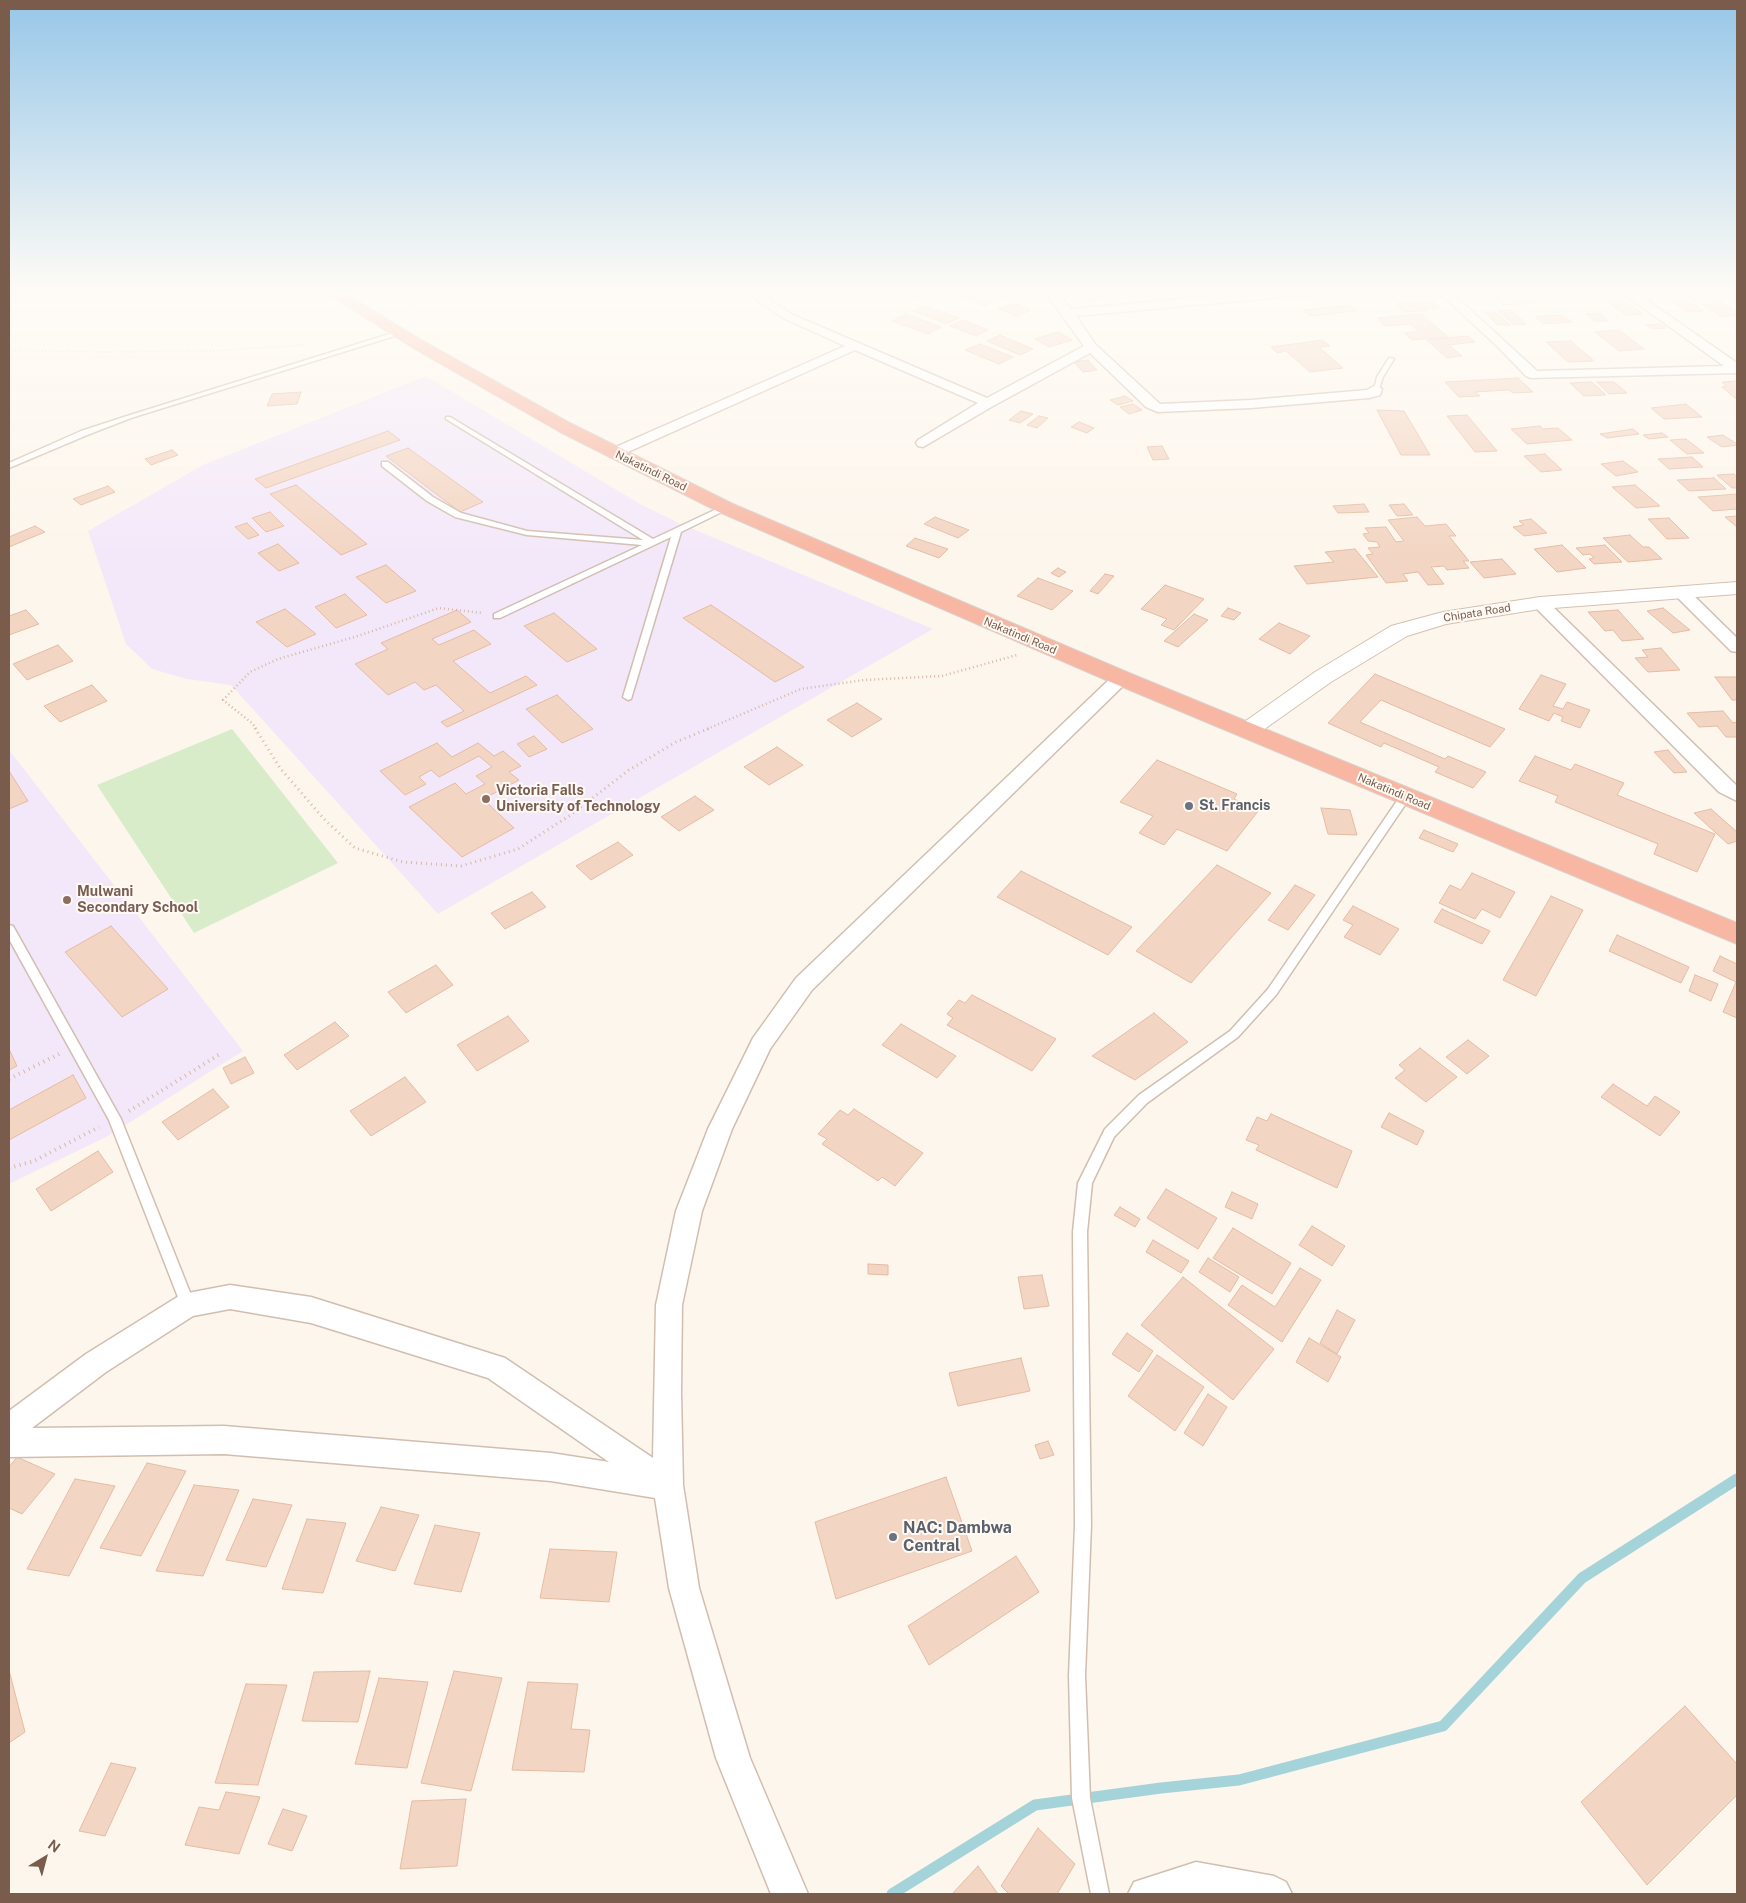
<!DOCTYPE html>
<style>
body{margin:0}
#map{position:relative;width:1746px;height:1903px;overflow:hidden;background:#fdf6ec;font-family:"Public Sans",sans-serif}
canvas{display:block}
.frame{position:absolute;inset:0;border:10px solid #7a5c4d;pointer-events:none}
.north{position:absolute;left:20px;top:1833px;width:50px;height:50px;-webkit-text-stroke:4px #fffaf3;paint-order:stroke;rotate:37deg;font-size:14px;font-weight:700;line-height:20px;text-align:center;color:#7a5c4d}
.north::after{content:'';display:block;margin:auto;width:18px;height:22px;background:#7a5c4d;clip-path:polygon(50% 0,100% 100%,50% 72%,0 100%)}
</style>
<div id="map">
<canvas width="1746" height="1903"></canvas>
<div class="frame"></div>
<div class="north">N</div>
</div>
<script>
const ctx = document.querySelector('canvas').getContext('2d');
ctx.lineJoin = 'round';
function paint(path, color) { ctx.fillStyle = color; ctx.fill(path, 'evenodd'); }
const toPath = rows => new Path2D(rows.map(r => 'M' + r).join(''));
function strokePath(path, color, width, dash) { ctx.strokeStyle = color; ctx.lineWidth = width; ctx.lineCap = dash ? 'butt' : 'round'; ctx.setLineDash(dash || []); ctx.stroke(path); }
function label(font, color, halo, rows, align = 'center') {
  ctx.font = font + ' "Public Sans",sans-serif'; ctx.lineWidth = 4; ctx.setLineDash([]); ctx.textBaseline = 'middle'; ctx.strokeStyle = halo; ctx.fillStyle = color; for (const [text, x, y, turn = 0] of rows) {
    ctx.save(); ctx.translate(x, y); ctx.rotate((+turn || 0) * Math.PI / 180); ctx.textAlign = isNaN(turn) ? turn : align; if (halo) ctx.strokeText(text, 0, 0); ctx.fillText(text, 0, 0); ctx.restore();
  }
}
paint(toPath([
 [426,376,640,504,681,524,933,629,438,914,231,685,187,679,152,669,126,644,88,531,203,465],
 [9,750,243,1051,108,1136,9,1184]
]), '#f3e8fa');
paint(toPath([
 [232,729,338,863,194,933,97,785]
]), '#d8ecc9');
strokePath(toPath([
 [892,1894,1035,1805,1161,1788,1239,1780,1443,1726,1582,1578,1737,1479]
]), '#a5d3da', 11);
const building = toPath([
 [926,289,934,291,916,298,910,296,926,289],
 [972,289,996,289,971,301,958,296,972,289],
 [1131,289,1148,289,1153,295,1139,296,1131,289],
 [1673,289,1679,294,1657,295,1650,290,1673,289],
 [1680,289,1703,289,1706,291,1687,293,1680,289],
 [1006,290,1014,294,984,306,975,302,1006,290],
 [1089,292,1100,292,1105,298,1094,299,1097,301,1083,303,1075,293,1089,292],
 [1534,293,1546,302,1504,305,1493,296,1534,293],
 [1708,294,1737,312,1737,315,1722,317,1688,296,1708,294],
 [1685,298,1704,311,1688,312,1669,299,1685,298],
 [1622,299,1643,314,1626,315,1605,300,1622,299],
 [1434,302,1440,308,1423,309,1426,311,1404,312,1396,303,1434,302],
 [1013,303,1031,310,1017,316,998,309,1013,303],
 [1350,305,1357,311,1310,316,1303,310,1350,305],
 [926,306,959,318,947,324,913,311,926,306],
 [1511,310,1526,324,1514,325,1498,311,1511,310],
 [1484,312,1495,312,1510,325,1498,325,1484,312],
 [1600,313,1608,321,1594,321,1586,314,1600,313],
 [906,314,941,327,928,334,892,321,906,314],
 [1421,314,1448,337,1412,340,1404,333,1419,331,1410,324,1385,326,1377,318,1421,314],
 [1563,315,1572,322,1543,324,1535,316,1563,315],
 [963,320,988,330,976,336,950,326,963,320],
 [1660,324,1666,328,1653,329,1646,325,1660,324],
 [1619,330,1644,349,1619,351,1595,332,1619,330],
 [1058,332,1072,340,1049,347,1035,339,1058,332],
 [1000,335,1033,349,1020,355,987,341,1000,335],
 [1468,336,1475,342,1449,345,1462,356,1447,358,1427,340,1468,336],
 [1322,340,1330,346,1319,347,1343,368,1310,372,1286,351,1277,353,1271,347,1322,340],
 [1571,341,1594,361,1568,362,1546,342,1571,341],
 [980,344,1013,357,999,364,965,350,980,344],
 [1088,360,1097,370,1083,372,1074,362,1088,360],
 [1518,378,1533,392,1513,393,1509,390,1475,392,1480,396,1459,397,1445,382,1518,378],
 [1736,381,1737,382,1736,399,1722,387,1727,386,1722,382,1736,381],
 [1592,382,1606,395,1584,396,1570,383,1592,382],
 [1597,382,1614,382,1627,393,1609,394,1597,382],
 [301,392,297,404,267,406,272,394,301,392],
 [1125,396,1133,401,1118,405,1110,400,1125,396],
 [1133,404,1142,410,1129,414,1120,407,1133,404],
 [1686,404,1702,417,1664,419,1651,408,1686,404],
 [1377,410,1404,411,1430,455,1401,455,1377,410],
 [1021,411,1033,414,1020,423,1009,420,1021,411],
 [1467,415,1497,451,1475,452,1447,416,1467,415],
 [1039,416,1048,418,1037,428,1027,425,1039,416],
 [1079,422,1094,428,1087,433,1071,427,1079,422],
 [1540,426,1543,429,1558,428,1572,440,1527,444,1511,429,1540,426],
 [1633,429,1639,434,1607,438,1600,434,1633,429],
 [388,431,400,440,266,488,255,479,388,431],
 [1662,433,1668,437,1649,439,1643,435,1662,433],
 [1723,435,1737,444,1737,445,1722,447,1707,437,1723,435],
 [1686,439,1704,453,1687,454,1670,440,1686,439],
 [1162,446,1169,459,1153,460,1147,447,1162,446],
 [408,448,483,502,460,512,386,456,408,448],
 [172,450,178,455,151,465,145,459,172,450],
 [1545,454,1562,470,1541,472,1524,456,1545,454],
 [1692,457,1703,467,1669,469,1658,459,1692,457],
 [1623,461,1638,472,1616,476,1601,464,1623,461],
 [1734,474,1737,477,1737,488,1732,488,1717,475,1734,474],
 [1714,478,1726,489,1689,491,1677,480,1714,478],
 [296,485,367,544,341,555,270,494,296,485],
 [1635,485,1660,506,1636,508,1612,487,1635,485],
 [108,486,115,492,81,505,73,499,108,486],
 [1737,494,1737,509,1713,511,1698,497,1737,494],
 [1364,504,1369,512,1338,513,1333,506,1364,504],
 [1404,504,1413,515,1397,516,1389,505,1404,504],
 [270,512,284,526,266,532,252,518,270,512],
 [1737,516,1737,527,1725,517,1737,516],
 [935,517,969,530,958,538,924,524,935,517],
 [1417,517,1425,526,1446,524,1456,536,1449,536,1469,561,1463,561,1469,568,1447,570,1444,566,1431,567,1444,584,1428,585,1418,572,1403,574,1408,581,1386,583,1366,555,1373,554,1368,548,1380,547,1377,542,1368,541,1363,534,1369,533,1365,528,1386,527,1396,542,1404,541,1388,520,1417,517],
 [1669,518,1689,538,1667,539,1648,519,1669,518],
 [1531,519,1547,533,1524,536,1513,527,1524,525,1519,521,1531,519],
 [247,523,259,535,248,539,235,527,247,523],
 [35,526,45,532,9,547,9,537,35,526],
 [1630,535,1643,547,1649,547,1662,559,1628,562,1603,538,1630,535],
 [915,538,948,549,939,558,906,546,915,538],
 [278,544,299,563,279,571,258,553,278,544],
 [1562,545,1586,568,1557,572,1534,549,1562,545],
 [1605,545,1622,562,1594,564,1589,559,1594,558,1590,554,1583,555,1576,548,1605,545],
 [1355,549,1378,577,1307,584,1294,566,1334,562,1325,552,1355,549],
 [1502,559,1516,574,1484,578,1470,562,1502,559],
 [386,565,416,591,386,603,356,577,386,565],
 [1058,568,1066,572,1059,577,1051,573,1058,568],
 [1105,574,1114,576,1098,594,1090,591,1105,574],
 [1038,578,1073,591,1052,610,1017,596,1038,578],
 [1165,585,1204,599,1174,630,1161,625,1167,619,1141,609,1165,585],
 [345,594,367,615,336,628,315,607,345,594],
 [711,605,804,667,775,682,683,618,711,605],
 [1228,608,1241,613,1234,620,1221,616,1228,608],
 [1663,608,1690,630,1673,633,1647,611,1663,608],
 [285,609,316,634,287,647,256,622,285,609],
 [26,610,39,624,9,635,9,616,26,610],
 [457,610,471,622,432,639,439,645,474,630,491,644,453,661,490,693,526,676,537,685,447,727,441,722,464,711,436,685,424,690,415,682,388,695,355,664,388,649,381,643,457,610],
 [1618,610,1644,639,1622,641,1613,630,1605,631,1588,612,1618,610],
 [554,613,597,649,567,662,524,626,554,613],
 [1194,614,1208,620,1178,647,1164,641,1194,614],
 [1279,623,1310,636,1290,654,1259,639,1279,623],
 [58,645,73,661,27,680,13,664,58,645],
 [1661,648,1680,670,1648,672,1635,658,1648,657,1642,650,1661,648],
 [1375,674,1505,729,1490,747,1381,700,1360,722,1445,759,1448,756,1486,772,1473,788,1435,772,1439,767,1384,743,1381,747,1328,723,1375,674],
 [1541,675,1566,684,1553,706,1563,709,1567,702,1590,710,1580,728,1561,721,1563,717,1554,713,1549,721,1519,709,1541,675],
 [1715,677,1737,677,1737,700,1732,700,1715,677],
 [92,685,107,701,60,722,44,706,92,685],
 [557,695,593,729,562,743,526,709,557,695],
 [857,703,882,719,852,737,827,720,857,703],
 [1723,711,1733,723,1737,722,1737,737,1726,737,1717,726,1699,727,1687,713,1723,711],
 [534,736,547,749,529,757,517,744,534,736],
 [437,743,452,757,478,743,494,756,503,751,521,766,509,772,519,780,483,799,514,828,462,857,409,807,455,783,466,794,485,784,476,776,492,767,479,756,439,777,431,770,419,777,426,784,405,795,380,771,437,743],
 [777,747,803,765,769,785,744,767,777,747],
 [1668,750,1687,772,1674,773,1654,752,1668,750],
 [1535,756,1571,770,1575,764,1624,783,1617,795,1715,834,1697,872,1654,854,1658,844,1555,802,1558,796,1519,781,1535,756],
 [1157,760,1237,794,1234,799,1259,810,1227,851,1177,829,1164,845,1139,833,1153,816,1120,802,1157,760],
 [9,771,28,801,9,809,9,771],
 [695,796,714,810,679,831,661,817,695,796],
 [1321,808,1350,810,1357,835,1328,834,1321,808],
 [1711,809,1737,832,1737,841,1728,844,1694,813,1711,809],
 [1424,830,1458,844,1453,852,1419,838,1424,830],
 [618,842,633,855,591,880,576,866,618,842],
 [1217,865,1271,893,1191,983,1136,951,1217,865],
 [1021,871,1132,927,1108,955,997,897,1021,871],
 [1472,873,1515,892,1500,918,1482,909,1475,919,1439,903,1450,885,1461,890,1472,873],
 [1295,885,1315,895,1288,930,1268,920,1295,885],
 [532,892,546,907,505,929,491,913,532,892],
 [1551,896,1583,910,1536,996,1503,980,1551,896],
 [1353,906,1399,929,1380,955,1344,937,1353,925,1343,920,1353,906],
 [1442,909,1490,931,1482,944,1434,922,1442,909],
 [111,926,168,989,122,1017,65,952,111,926],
 [1617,935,1689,967,1681,983,1609,951,1617,935],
 [1720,956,1737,964,1737,1018,1723,1012,1736,982,1713,971,1720,956],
 [436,965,453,985,406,1013,388,992,436,965],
 [1695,975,1718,984,1711,1001,1689,991,1695,975],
 [972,995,1056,1039,1032,1071,947,1025,953,1018,947,1014,959,1000,965,1003,972,995],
 [1154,1013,1188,1042,1135,1080,1092,1056,1154,1013],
 [508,1016,529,1041,477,1071,457,1045,508,1016],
 [335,1022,349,1036,297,1070,284,1055,335,1022],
 [901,1024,956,1056,937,1078,882,1045,901,1024],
 [1468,1040,1489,1056,1467,1074,1446,1057,1468,1040],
 [1420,1048,1457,1077,1426,1102,1395,1078,1405,1070,1399,1065,1420,1048],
 [9,1049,17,1066,9,1070,9,1049],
 [245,1057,254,1073,231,1084,223,1068,245,1057],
 [73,1075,86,1098,9,1140,9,1110,73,1075],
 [405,1077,426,1102,371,1136,350,1111,405,1077],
 [1613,1084,1647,1106,1655,1096,1680,1112,1660,1136,1601,1097,1613,1084],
 [213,1089,229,1107,178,1140,162,1122,213,1089],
 [854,1109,923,1153,895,1186,882,1177,878,1181,822,1144,827,1139,818,1134,840,1110,848,1115,854,1109],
 [1389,1113,1424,1131,1417,1145,1381,1127,1389,1113],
 [1271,1114,1352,1151,1337,1188,1256,1150,1259,1145,1246,1140,1257,1117,1267,1121,1271,1114],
 [98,1151,113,1172,51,1211,36,1189,98,1151],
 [1166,1189,1217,1218,1198,1249,1147,1218,1166,1189],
 [1232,1192,1258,1204,1252,1219,1225,1207,1232,1192],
 [1120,1207,1140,1219,1135,1227,1114,1215,1120,1207],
 [1312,1226,1345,1246,1332,1266,1299,1245,1312,1226],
 [1233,1228,1291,1263,1272,1294,1213,1258,1233,1228],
 [1153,1240,1189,1261,1181,1273,1146,1252,1153,1240],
 [1208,1258,1239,1277,1230,1292,1199,1272,1208,1258],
 [868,1264,888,1265,888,1275,868,1274,868,1264],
 [1300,1268,1321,1280,1282,1342,1228,1305,1242,1285,1275,1307,1300,1268],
 [1042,1275,1049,1306,1024,1309,1018,1277,1042,1275],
 [1183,1277,1274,1349,1233,1400,1141,1325,1183,1277],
 [1337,1310,1355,1320,1337,1354,1320,1343,1337,1310],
 [1127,1333,1153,1351,1139,1372,1112,1354,1127,1333],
 [1309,1338,1341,1357,1328,1382,1296,1362,1309,1338],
 [1157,1355,1204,1387,1175,1431,1128,1396,1157,1355],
 [1021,1358,1030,1391,958,1406,949,1373,1021,1358],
 [1208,1394,1227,1407,1203,1446,1184,1433,1208,1394],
 [1048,1441,1054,1455,1040,1459,1035,1445,1048,1441],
 [17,1457,55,1474,22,1514,9,1508,9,1467,17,1457],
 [147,1463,186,1471,141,1556,100,1548,147,1463],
 [946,1477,972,1551,836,1599,815,1522,946,1477],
 [75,1479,115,1486,69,1576,27,1569,75,1479],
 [194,1485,239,1490,203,1576,156,1571,194,1485],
 [253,1499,292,1505,266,1567,226,1560,253,1499],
 [381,1507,419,1515,395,1571,356,1561,381,1507],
 [307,1519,346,1523,323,1593,282,1589,307,1519],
 [435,1525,480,1533,461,1592,414,1584,435,1525],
 [550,1549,617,1552,609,1602,540,1598,550,1549],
 [1016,1556,1039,1592,929,1665,908,1626,1016,1556],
 [9,1670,25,1732,9,1743,9,1670],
 [370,1671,358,1722,302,1721,314,1672,370,1671],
 [454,1671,502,1678,471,1791,421,1783,454,1671],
 [379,1678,428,1682,407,1768,355,1764,379,1678],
 [528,1682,578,1684,571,1729,590,1730,584,1772,512,1770,528,1682],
 [246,1684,287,1685,258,1785,215,1783,246,1684],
 [1685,1706,1737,1764,1737,1795,1647,1885,1581,1802,1685,1706],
 [111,1763,136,1768,105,1836,79,1831,111,1763],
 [226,1792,260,1797,239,1854,185,1845,199,1807,219,1810,226,1792],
 [466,1799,457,1866,400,1869,412,1801,466,1799],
 [283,1809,307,1816,292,1851,268,1844,283,1809],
 [1038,1828,1075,1864,1057,1894,1009,1894,1001,1886,1038,1828],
 [978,1866,998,1894,952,1894,978,1866]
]);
paint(building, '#f3d5c3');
strokePath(building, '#e6bba3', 1);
const lane = toPath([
 [399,331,401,332,401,334,131,418,87,435,9,468,9,463,81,431,127,416,399,331],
 [1389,358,1394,359,1383,377,1379,389,1374,390,1377,377,1389,358],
 [446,417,450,417,653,539,723,506,730,508,681,532,631,699,628,700,623,697,671,537,500,618,494,618,494,614,642,545,527,535,455,517,427,501,382,466,382,462,388,462,433,497,461,513,527,531,643,540,446,419,446,417],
 [1405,794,1410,797,1409,799,1276,995,1238,1037,1147,1103,1114,1137,1092,1183,1087,1232,1091,1525,1085,1676,1090,1798,1109,1894,1091,1894,1072,1798,1069,1676,1075,1525,1073,1232,1078,1183,1105,1129,1139,1095,1230,1031,1268,989,1401,795,1405,794],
 [9,925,13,926,121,1119,195,1305,193,1310,188,1312,183,1310,109,1120,9,939,9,925]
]);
const street = toPath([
 [766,289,779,289,769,299,791,314,987,398,1084,346,1043,289,1055,289,1071,309,1294,289,1345,289,1339,292,1076,316,1095,344,1160,404,1251,400,1367,390,1376,385,1382,389,1380,395,1369,398,1251,408,1158,412,1146,407,1090,353,993,406,923,447,918,446,916,443,918,440,978,403,855,350,619,456,609,456,607,453,609,450,845,346,783,318,758,301,756,299,766,289],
 [1435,289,1448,289,1537,371,1724,366,1617,289,1631,289,1737,363,1737,373,1531,378,1526,376,1498,347,1435,289],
 [1681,587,1687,589,1737,638,1737,652,1731,651,1675,595,1673,592,1675,589,1681,587],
 [1540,598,1546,600,1737,786,1737,801,1719,792,1534,606,1532,603,1534,600,1540,598],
 [1121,673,1127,674,1130,678,1127,682,812,990,770,1049,732,1129,702,1211,682,1305,681,1392,683,1485,699,1588,750,1758,808,1894,771,1894,716,1758,669,1588,655,1498,551,1481,224,1454,9,1457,9,1411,86,1354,179,1296,188,1293,230,1285,311,1297,505,1358,653,1458,656,1305,676,1211,708,1129,753,1038,796,978,1115,674,1121,673],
 [230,1309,311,1323,488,1378,609,1462,551,1453,224,1426,32,1428,106,1372,193,1316,230,1309],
 [1196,1862,1274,1876,1286,1882,1292,1894,1128,1894,1134,1882,1196,1862]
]);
const secondary = toPath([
 [1737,582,1737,594,1540,609,1446,624,1407,636,1331,682,1256,735,1248,737,1240,735,1236,730,1240,725,1315,672,1391,626,1443,612,1540,597,1737,582]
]);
const highway = toPath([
 [320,289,338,289,425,342,572,424,733,504,1129,673,1737,923,1737,944,1113,683,719,512,560,432,413,348,320,289]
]);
strokePath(lane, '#d1beb0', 3);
strokePath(street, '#d1beb0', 3);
strokePath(secondary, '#d6c0b0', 2);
strokePath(highway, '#dad1cd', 2);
strokePath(toPath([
 [399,313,410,304,420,289],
 [9,350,98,352,209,351,306,345]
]), '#d9b8a5', 2, [0.5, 2.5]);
strokePath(toPath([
 [256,729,253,724,223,700,250,672,278,659,358,636,439,608,482,613],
 [707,729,801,689,864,680,942,676,1017,655]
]), '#d9b8a5', 2.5, [1, 3]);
strokePath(toPath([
 [255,728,280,768,324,819,355,848,403,862,461,866,518,849,569,816,629,770,676,742,710,728]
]), '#d9b8a5', 3, [1, 4]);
strokePath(toPath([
 [9,1079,59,1054],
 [129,1111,220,1054],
 [9,1168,34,1161,99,1127]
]), '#d9b8a5', 4, [1, 4.5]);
paint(lane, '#fff');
paint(street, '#fff');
paint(secondary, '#fff');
paint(highway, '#f7b7a3');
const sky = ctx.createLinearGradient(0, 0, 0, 556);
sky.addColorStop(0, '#97c7e8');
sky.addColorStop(0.52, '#fefbf6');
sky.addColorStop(1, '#fefbf600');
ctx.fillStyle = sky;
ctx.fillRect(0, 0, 1746, 556);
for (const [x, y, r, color] of [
 [486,799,5,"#8d6e63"],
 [1189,806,5,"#6b7280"],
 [67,900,5,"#8d6e63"],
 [893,1537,5,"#6b7280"]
]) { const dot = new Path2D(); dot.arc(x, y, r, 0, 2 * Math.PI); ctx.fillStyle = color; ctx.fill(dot); strokePath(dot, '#fffaf3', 2); }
label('11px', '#7a5c4d', '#fffaf3', [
 ["Nakatindi Road",651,471,26],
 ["Chipata Road",1477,613,-9],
 ["Nakatindi Road",1020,636,23],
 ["Nakatindi Road",1394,792,23]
]);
label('bold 14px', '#785e54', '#fffaf3', [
 ["Victoria Falls",496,791],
 ["University of Technology",496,807],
 ["Mulwani",77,892],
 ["Secondary School",77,908]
], 'left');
label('bold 14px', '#5b616d', '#fffaf3', [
 ["St. Francis",1199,806]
], 'left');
label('bold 16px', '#5b616d', '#fffaf3', [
 ["NAC: Dambwa",903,1528],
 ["Central",903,1546]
], 'left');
</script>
